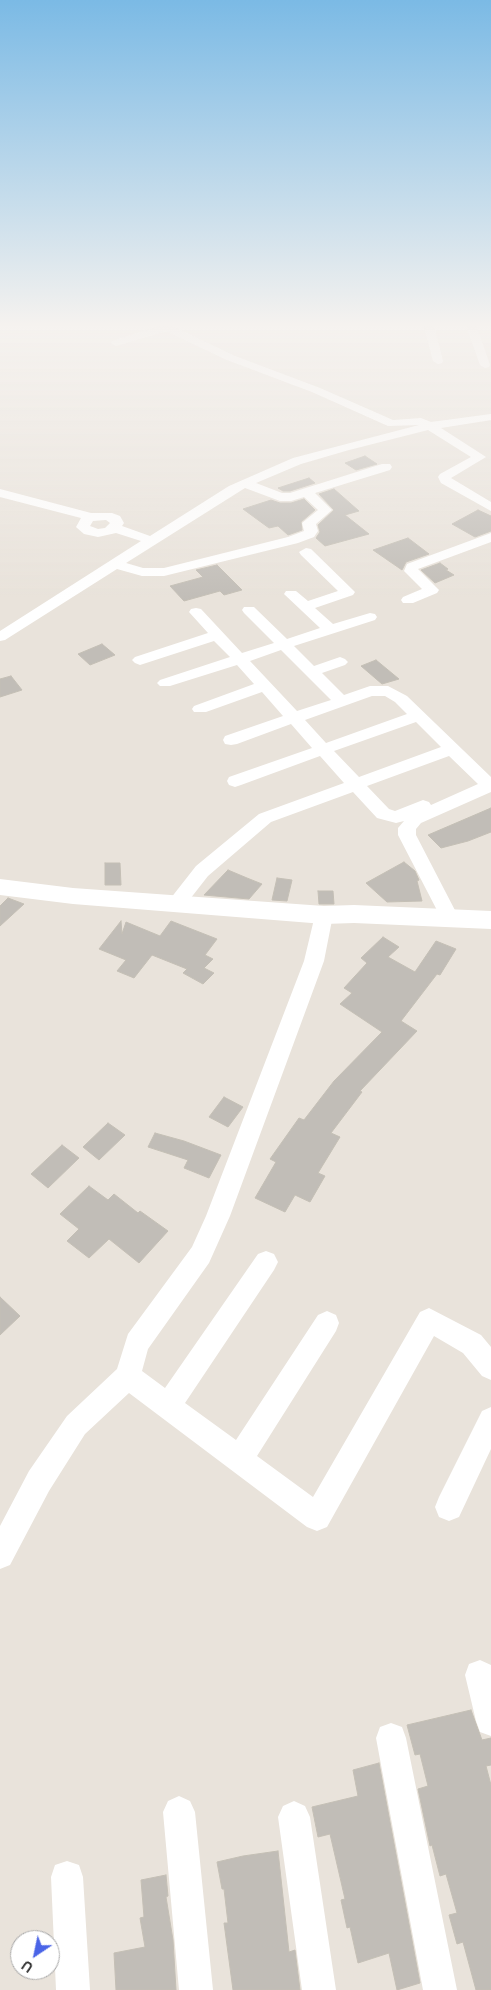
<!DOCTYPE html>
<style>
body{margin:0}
#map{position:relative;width:491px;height:1990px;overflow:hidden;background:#e9e3db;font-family:Cabin,sans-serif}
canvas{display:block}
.north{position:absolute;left:10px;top:1930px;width:50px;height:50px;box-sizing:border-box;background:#fff;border:1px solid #a9a9a9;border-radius:50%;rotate:214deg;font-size:14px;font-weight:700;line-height:20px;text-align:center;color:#282828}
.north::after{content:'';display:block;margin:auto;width:18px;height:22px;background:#4a64e7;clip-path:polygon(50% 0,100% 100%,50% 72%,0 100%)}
</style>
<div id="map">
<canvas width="491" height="1990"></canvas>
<div class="north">U</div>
</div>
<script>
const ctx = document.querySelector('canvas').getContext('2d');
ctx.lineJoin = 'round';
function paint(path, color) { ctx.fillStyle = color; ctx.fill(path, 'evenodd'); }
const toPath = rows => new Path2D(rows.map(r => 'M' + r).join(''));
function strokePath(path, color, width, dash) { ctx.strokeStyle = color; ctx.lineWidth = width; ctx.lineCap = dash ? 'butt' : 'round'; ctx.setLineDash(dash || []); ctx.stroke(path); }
const building = toPath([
 [365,456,377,464,356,470,345,463,365,456],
 [309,478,315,483,290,491,283,491,278,488,309,478],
 [334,489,359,511,345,515,369,534,325,546,316,538,320,532,318,525,334,510,319,494,334,489],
 [304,499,315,510,301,522,302,530,288,535,278,526,269,528,243,509,271,500,280,503,291,503,304,499],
 [478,510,491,516,491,531,475,537,452,524,478,510],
 [408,538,429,554,406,562,402,570,373,550,408,538],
 [440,563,448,569,446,570,454,575,435,583,421,570,440,563],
 [217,565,242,590,224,595,220,591,184,601,170,586,203,577,196,570,217,565],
 [102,644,115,655,90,665,78,654,102,644],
 [376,660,399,679,382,684,361,666,376,660],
 [11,676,22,690,0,697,0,679,11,676],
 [491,808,491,832,468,841,441,848,428,835,491,808],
 [404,862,415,871,419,880,417,881,422,901,387,902,366,883,404,862],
 [105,863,120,863,121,885,105,885,105,863],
 [228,870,247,878,262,884,249,899,204,895,228,870],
 [277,878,292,880,287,901,272,900,277,878],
 [318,891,333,891,334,904,319,904,318,891],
 [8,898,24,904,0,926,0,906,8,898],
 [121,921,122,934,126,922,160,936,171,921,217,939,205,955,213,959,204,968,214,973,203,984,183,973,187,969,152,955,134,978,117,971,126,960,99,949,121,921],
 [383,937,399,947,388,957,415,972,436,941,456,949,440,975,437,974,401,1021,417,1031,360,1091,362,1092,331,1133,340,1137,318,1173,325,1176,310,1202,295,1195,285,1212,255,1198,276,1162,270,1159,299,1118,304,1120,334,1081,382,1032,340,1004,352,993,344,988,367,963,361,958,383,937],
 [224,1097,243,1107,228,1127,209,1117,224,1097],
 [108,1123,125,1135,99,1160,83,1147,108,1123],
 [155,1133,184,1141,221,1155,209,1178,184,1168,188,1160,148,1147,155,1133],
 [62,1145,79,1158,48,1188,31,1174,62,1145],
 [89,1186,108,1200,114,1194,138,1213,140,1211,168,1231,139,1263,109,1239,89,1258,67,1241,79,1229,60,1214,89,1186],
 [0,1297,20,1316,0,1335,0,1297],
 [471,1710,482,1740,491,1738,491,1765,486,1766,491,1785,491,1990,476,1990,463,1942,457,1944,449,1915,457,1913,446,1874,440,1876,432,1845,430,1846,418,1789,428,1786,420,1754,415,1755,407,1725,471,1710],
 [379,1763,420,1983,397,1990,389,1953,358,1963,350,1927,347,1928,341,1900,345,1899,330,1834,318,1837,312,1807,358,1796,353,1770,379,1763],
 [278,1851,289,1952,295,1950,300,1990,233,1990,224,1923,228,1923,224,1889,222,1889,217,1862,243,1856,278,1851],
 [166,1875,168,1896,166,1897,173,1940,176,1990,116,1990,114,1953,145,1947,140,1918,144,1917,141,1880,166,1875]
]);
paint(building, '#c1bdb7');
strokePath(building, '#c4bfb5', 1);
paint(toPath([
 [149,322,163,322,235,356,320,388,393,420,421,418,431,422,491,414,491,420,441,428,486,457,451,478,491,502,491,511,441,483,438,477,440,474,471,457,428,430,349,450,301,464,256,483,282,493,290,493,382,464,390,464,392,467,390,470,315,493,332,510,316,524,318,531,314,537,298,543,164,576,142,576,117,569,5,640,0,641,0,631,141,541,116,533,98,537,84,534,76,527,81,518,0,497,0,489,91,513,112,513,120,516,124,523,122,526,150,536,229,486,293,458,419,425,388,426,312,392,227,360,166,331,116,346,111,343,112,341,157,327,149,322],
 [245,488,280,501,291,501,304,497,318,510,302,523,304,531,288,537,164,568,143,568,126,563,245,488],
 [106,520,110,523,105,528,98,529,90,526,93,521,106,520],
 [423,322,433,322,443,361,442,363,438,364,433,361,423,322],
 [465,322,475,322,490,365,489,367,485,368,480,365,465,322],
 [491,533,491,542,418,569,439,590,437,593,413,603,403,603,401,600,403,597,422,589,404,571,407,564,491,533],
 [306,548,311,549,355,592,353,595,315,608,333,624,370,613,375,614,377,617,375,620,294,646,314,666,340,657,345,659,348,662,345,665,322,673,344,695,370,686,388,686,407,696,491,777,491,792,421,823,416,829,416,835,459,918,457,923,450,925,443,923,441,918,398,835,398,828,404,821,396,823,377,818,353,792,271,822,208,876,183,908,176,910,169,908,167,903,196,866,259,814,344,783,320,756,241,785,235,787,229,785,227,781,229,777,312,748,291,724,237,744,231,745,225,744,223,740,225,736,283,716,262,692,206,712,194,712,192,709,194,706,254,684,237,665,170,686,160,686,157,683,160,680,230,657,214,641,140,665,135,663,132,660,135,657,208,633,189,612,191,609,196,608,201,609,242,653,274,643,244,613,242,610,244,607,254,607,287,639,320,628,284,594,286,591,296,591,308,601,338,591,301,555,299,552,306,548],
 [281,650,331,700,297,711,250,661,281,650],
 [372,696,385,696,395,702,407,714,326,743,305,720,372,696],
 [416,722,441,747,359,777,334,751,416,722],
 [449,756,478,784,431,805,429,802,423,800,395,811,389,809,367,786,449,756],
 [324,908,331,910,333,915,324,961,230,1216,209,1263,148,1349,142,1371,165,1388,258,1254,266,1251,274,1254,278,1262,274,1270,185,1403,236,1440,318,1315,327,1311,336,1315,339,1323,336,1331,257,1456,313,1497,420,1312,429,1308,481,1335,491,1347,491,1380,482,1376,463,1353,434,1336,327,1527,317,1531,307,1527,129,1393,85,1434,49,1491,10,1565,0,1569,0,1526,29,1471,67,1416,117,1369,128,1334,192,1247,206,1216,304,961,315,915,317,910,324,908],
 [491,1407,491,1449,459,1517,449,1521,439,1517,435,1507,439,1497,482,1411,491,1407],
 [480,1660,491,1665,491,1736,480,1732,476,1721,465,1675,469,1664,480,1660],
 [391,1723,402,1727,406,1738,457,1990,423,1990,376,1738,380,1727,391,1723],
 [179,1796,190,1801,195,1812,213,1990,179,1990,163,1812,168,1801,179,1796],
 [294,1801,305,1806,310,1817,336,1990,302,1990,278,1817,283,1806,294,1801],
 [67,1861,79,1865,83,1877,90,1990,56,1990,51,1877,55,1865,67,1861]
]), '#fff');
paint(toPath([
 [0,879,73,888,324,906,354,905,491,911,491,929,354,923,324,924,73,904,0,895,0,879]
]), '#fff');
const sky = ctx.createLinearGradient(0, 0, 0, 601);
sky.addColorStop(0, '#7bbae5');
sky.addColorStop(0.54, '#f5f2ef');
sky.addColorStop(1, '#f5f2ef00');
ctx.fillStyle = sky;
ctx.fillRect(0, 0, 491, 601);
</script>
